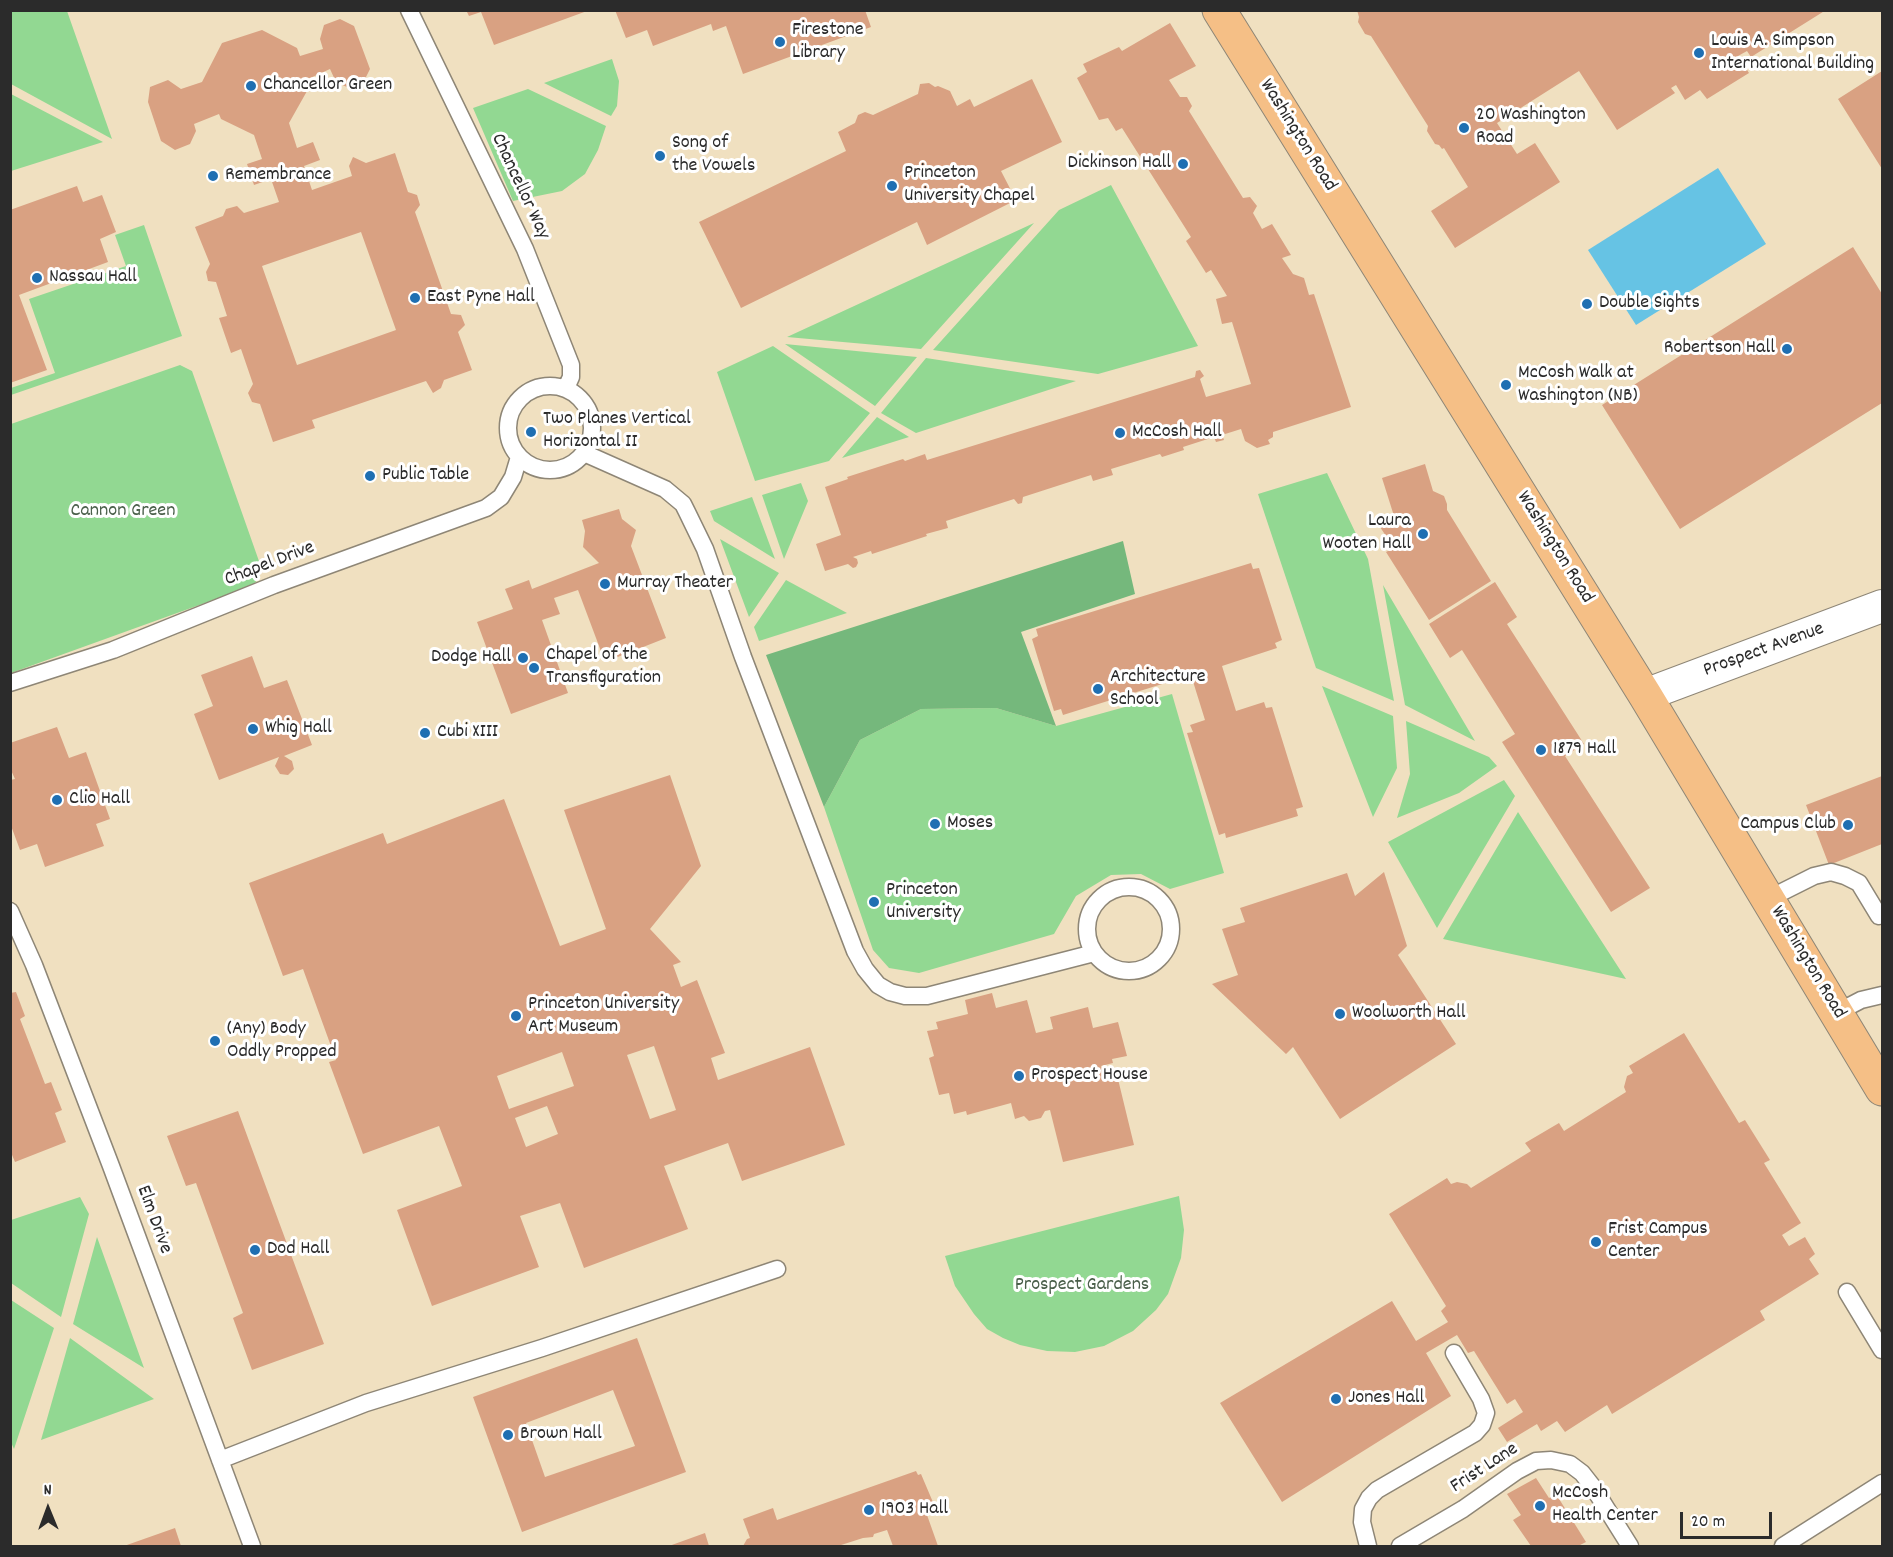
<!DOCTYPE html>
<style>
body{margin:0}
#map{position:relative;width:1893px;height:1557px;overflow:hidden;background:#f0e0c0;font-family:Dekko,sans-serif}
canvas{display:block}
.frame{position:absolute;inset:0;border:12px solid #2b2b2b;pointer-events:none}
.north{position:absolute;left:18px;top:1479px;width:60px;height:60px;-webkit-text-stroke:4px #fff;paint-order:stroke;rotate:359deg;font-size:16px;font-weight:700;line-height:24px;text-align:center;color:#2b2b2b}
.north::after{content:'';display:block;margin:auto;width:21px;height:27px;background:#2b2b2b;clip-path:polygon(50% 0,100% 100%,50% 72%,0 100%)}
.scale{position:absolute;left:1680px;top:1512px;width:92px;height:27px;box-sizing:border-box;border:3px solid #2b2b2b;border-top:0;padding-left:8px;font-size:18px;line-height:21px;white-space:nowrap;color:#2b2b2b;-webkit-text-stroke:4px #fff;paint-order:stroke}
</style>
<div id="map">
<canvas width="1893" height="1557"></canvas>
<div class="frame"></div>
<div class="north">N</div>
<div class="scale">20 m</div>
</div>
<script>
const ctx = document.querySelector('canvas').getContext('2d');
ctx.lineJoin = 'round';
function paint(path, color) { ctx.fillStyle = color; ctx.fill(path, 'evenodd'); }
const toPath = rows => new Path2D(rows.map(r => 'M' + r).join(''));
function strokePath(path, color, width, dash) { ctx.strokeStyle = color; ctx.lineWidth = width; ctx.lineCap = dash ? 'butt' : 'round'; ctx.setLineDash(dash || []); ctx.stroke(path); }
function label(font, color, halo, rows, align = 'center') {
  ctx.font = font + ' Dekko,sans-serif'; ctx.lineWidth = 6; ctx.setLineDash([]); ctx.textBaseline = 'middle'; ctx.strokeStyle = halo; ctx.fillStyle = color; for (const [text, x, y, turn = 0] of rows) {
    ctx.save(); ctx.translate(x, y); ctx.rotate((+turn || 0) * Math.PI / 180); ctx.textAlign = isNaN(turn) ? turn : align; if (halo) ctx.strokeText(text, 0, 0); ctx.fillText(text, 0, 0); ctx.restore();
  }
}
paint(toPath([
 [10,11,67,11,112,139,11,84],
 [612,59,619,81,617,106,611,116,544,83],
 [528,89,606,126,598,150,585,174,562,191,513,201,473,108],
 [11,94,103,142,11,171],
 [1111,185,1198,346,1098,374,933,350,1059,210],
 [1034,223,921,349,787,337],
 [144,225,182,336,11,395,11,388,55,373,29,299,126,266,115,235],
 [785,344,917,357,875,406],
 [773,346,870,413,829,461,755,481,717,372],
 [926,358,1076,381,916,433,881,413],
 [180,365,192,371,260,564,260,577,252,586,11,673,11,424],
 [877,417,909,437,842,458],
 [1327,473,1368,559,1394,701,1316,668,1258,494],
 [801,483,808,501,784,559,762,495],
 [752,497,775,559,714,521,710,511],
 [720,539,779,573,749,617],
 [786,580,847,613,759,641,754,627],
 [1383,585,1475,741,1405,705],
 [1322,686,1393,716,1397,768,1373,817],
 [1172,694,1224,873,1170,889,1141,874,1111,875,1076,896,1054,934,919,973,889,968,873,950,824,807,860,740,921,709,996,708,1056,726],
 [1406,721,1489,757,1497,766,1459,793,1397,818,1410,774],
 [1504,780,1515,796,1437,928,1388,842],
 [1518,812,1626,979,1443,939],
 [1179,1196,1184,1230,1181,1258,1168,1294,1156,1310,1133,1331,1104,1346,1075,1352,1047,1351,1020,1345,1003,1338,987,1329,974,1314,955,1286,945,1256],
 [80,1197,89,1214,61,1317,11,1283,11,1220],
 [97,1237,144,1368,73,1324],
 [11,1300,54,1328,14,1449,10,1440],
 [70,1338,154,1399,41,1440]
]), '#92d892');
paint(toPath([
 [1123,541,1135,594,1021,632,1056,726,996,708,921,709,860,740,824,807,766,655]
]), '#75b87c');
paint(toPath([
 [1718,168,1766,244,1636,325,1588,250]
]), '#66c3e4');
paint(toPath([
 [466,10,587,10,587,11,494,45,481,12,469,16],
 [615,10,865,10,871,27,743,74,726,26,713,31,711,24,653,46,647,30,626,38],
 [1357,10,1826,10,1751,57,1747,51,1738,56,1749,73,1707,99,1700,90,1685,100,1676,85,1671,88,1675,93,1617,130,1579,71,1497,123,1517,154,1535,143,1560,182,1455,248,1431,211,1468,187,1444,148,1442,149,1439,145,1435,144,1427,131,1428,126,1371,36,1365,34,1358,22,1359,17],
 [340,19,354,26,370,69,363,83,349,88,336,82,330,69,308,79,311,84,289,123,297,148,313,142,320,160,304,166,312,190,352,176,349,166,353,157,366,163,395,153,408,192,417,195,420,205,415,212,451,314,461,315,465,325,458,332,472,370,444,380,441,388,433,393,426,381,312,420,315,428,273,442,260,404,252,402,248,393,253,384,241,349,231,353,219,318,227,316,216,282,208,281,206,272,210,264,195,227,223,216,226,209,237,206,244,213,279,202,271,179,254,185,247,164,262,159,254,135,221,119,219,114,194,124,196,131,190,144,175,150,161,141,148,102,150,87,168,80,181,89,202,82,222,43,262,30,297,48,300,56,323,49,320,39,324,25],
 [361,232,396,330,297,365,262,266],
 [1170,23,1196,66,1169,80,1180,97,1187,97,1192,106,1189,111,1243,198,1250,197,1257,206,1253,213,1262,229,1272,224,1291,255,1282,258,1293,274,1304,278,1309,295,1314,294,1351,407,1273,432,1273,437,1268,440,1270,444,1257,448,1245,441,1241,429,1222,435,1224,440,1216,442,1214,437,1183,447,1184,450,1162,457,1160,454,1111,469,1113,475,1093,481,1091,475,1023,497,1022,503,1018,504,1014,499,946,521,948,528,926,534,927,536,872,554,871,551,853,557,857,559,858,563,856,567,853,568,848,564,825,571,816,544,841,535,825,487,848,479,847,477,903,459,905,461,925,454,927,460,1195,377,1196,371,1200,370,1204,376,1200,379,1206,397,1251,384,1232,322,1222,324,1216,299,1227,296,1211,270,1206,273,1186,241,1191,237,1122,128,1116,131,1108,118,1099,120,1077,78,1087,72,1083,64,1119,47,1122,51],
 [1882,71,1882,169,1838,99],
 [1032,79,1062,142,1001,171,1016,200,927,245,917,222,741,308,699,222,846,151,838,132,855,123,858,115,865,112,873,115,918,94,920,84,929,83,935,87,938,86,950,91,957,106,970,99,974,107],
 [77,186,83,202,102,195,116,232,100,239,108,262,19,295,47,370,10,383,10,210],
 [1853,247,1882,294,1882,403,1680,529,1602,405],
 [1425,464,1433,491,1444,496,1447,504,1447,510,1491,581,1429,620,1386,552,1394,548,1376,521,1394,516,1382,478],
 [619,509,622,519,636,530,631,546,666,638,605,662,578,590,554,598,560,614,542,620,568,693,511,714,477,622,513,609,505,589,529,580,532,589,599,563,583,547,585,531,582,520],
 [1251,563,1253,569,1259,568,1282,640,1275,643,1277,648,1222,666,1236,711,1264,702,1266,708,1272,707,1303,807,1296,809,1298,816,1226,838,1225,833,1219,835,1187,733,1193,732,1190,725,1205,720,1191,675,1063,715,1061,709,1054,711,1032,639,1038,636,1036,629],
 [1495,582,1517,617,1507,624,1584,744,1565,756,1650,888,1611,912,1502,742,1515,734,1462,650,1450,658,1429,624],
 [252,656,264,688,287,680,312,745,284,756,292,761,294,769,288,775,280,774,275,766,279,757,219,780,194,714,213,706,201,675],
 [57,727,69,758,86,752,110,819,96,824,104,846,45,867,37,844,20,850,10,823,10,780,15,779,10,768,10,743],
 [670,775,701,866,650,929,681,962,673,965,681,987,697,980,725,1053,711,1058,718,1080,810,1047,845,1145,742,1181,728,1143,664,1166,688,1229,584,1268,560,1203,520,1216,539,1267,432,1306,397,1210,462,1186,439,1126,363,1154,329,1062,336,1060,303,969,283,976,249,883,383,833,387,844,504,799,560,946,606,929,564,810],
 [654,1046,676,1110,650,1119,627,1055],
 [562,1052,574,1086,509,1109,497,1076],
 [547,1106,558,1134,526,1147,515,1118],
 [1882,776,1882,844,1829,865,1806,805],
 [1384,872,1407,946,1398,955,1456,1044,1340,1119,1293,1047,1286,1054,1212,984,1238,975,1222,929,1245,922,1240,908,1347,873,1355,896],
 [16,992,25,1016,20,1019,45,1084,51,1082,62,1110,55,1113,66,1142,15,1162,10,1150,10,993],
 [992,993,996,1008,1027,1000,1036,1033,1053,1029,1050,1017,1088,1007,1093,1028,1118,1022,1127,1056,1112,1059,1113,1063,1101,1066,1104,1078,1117,1075,1134,1145,1063,1162,1050,1110,1045,1111,1041,1118,1029,1121,1024,1116,1015,1119,1011,1103,967,1115,966,1111,954,1114,949,1093,939,1095,929,1058,934,1056,927,1031,938,1029,936,1022,968,1014,965,1000],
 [1684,1033,1739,1123,1745,1120,1770,1160,1764,1163,1801,1223,1782,1235,1789,1246,1805,1237,1815,1254,1809,1259,1819,1274,1760,1311,1765,1320,1612,1414,1607,1405,1565,1432,1557,1421,1541,1431,1537,1424,1507,1442,1498,1428,1523,1412,1515,1399,1507,1404,1474,1351,1468,1353,1457,1335,1426,1353,1451,1396,1282,1502,1220,1403,1392,1301,1416,1341,1448,1322,1441,1311,1446,1306,1389,1214,1447,1178,1451,1184,1457,1182,1467,1184,1471,1188,1531,1151,1525,1143,1559,1123,1564,1131,1626,1092,1624,1087,1627,1076,1633,1073,1629,1066],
 [238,1111,324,1344,252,1370,233,1318,243,1313,196,1183,186,1186,167,1136],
 [637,1338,686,1472,522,1532,473,1397],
 [613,1390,635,1446,545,1477,526,1423],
 [916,1471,918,1475,921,1474,935,1507,932,1508,933,1512,927,1515,938,1546,893,1546,887,1530,874,1534,873,1537,863,1538,838,1546,743,1546,747,1539,750,1538,743,1519,773,1508,777,1520],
 [1536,1478,1549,1498,1556,1494,1586,1542,1578,1546,1531,1546,1513,1520,1521,1515,1507,1494],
 [175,1528,181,1546,124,1546],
 [705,1533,709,1546,669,1546]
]), '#d9a182');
const lane = toPath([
 [409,10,525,249,571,365,571,377,566,388],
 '508 428a42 42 0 1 1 84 0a42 42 0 1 1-84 0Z',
 [584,453,665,489,683,504,687,512,705,549,743,657,855,951,865,969,878,985,890,992,905,996,927,996,1094,953],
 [10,683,113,650,274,585,486,508,501,497,513,477,519,457],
 '1087 929a42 42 0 1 1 84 0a42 42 0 1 1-84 0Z',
 [1768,899,1814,876,1831,872,1845,876,1859,883,1879,916],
 [10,911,34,965,111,1166,252,1546],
 [1836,1013,1861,1000,1882,995],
 [1847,1292,1882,1350],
 [220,1460,366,1403,542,1348,777,1269],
 [1368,1546,1362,1522,1363,1509,1369,1498,1377,1490,1475,1433,1482,1425,1486,1413,1481,1399,1454,1353],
 [1400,1546,1463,1509,1517,1471,1536,1461,1551,1460,1570,1464,1582,1473,1593,1487,1630,1546],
 [1783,1546,1882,1483]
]);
const street = toPath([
 [1645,695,1882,606]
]);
const primary = toPath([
 [1219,10,1645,695,1882,1089]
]);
strokePath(lane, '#8e8676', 19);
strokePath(street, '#8e8676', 34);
strokePath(primary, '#8e8676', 35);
strokePath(lane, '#fff', 16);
strokePath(street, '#fff', 32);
strokePath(primary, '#f5bf86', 33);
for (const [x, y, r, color] of [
 [780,42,6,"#1f6fb2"],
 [1699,53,6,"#1f6fb2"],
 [251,86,6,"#1f6fb2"],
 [1464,128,6,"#1f6fb2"],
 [660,156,6,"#1f6fb2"],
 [1183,164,6,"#1f6fb2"],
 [213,176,6,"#1f6fb2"],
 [892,186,6,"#1f6fb2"],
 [37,278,6,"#1f6fb2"],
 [415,298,6,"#1f6fb2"],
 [1587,304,6,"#1f6fb2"],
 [1787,349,6,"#1f6fb2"],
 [1506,385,6,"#1f6fb2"],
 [531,432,6,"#1f6fb2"],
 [1120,433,6,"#1f6fb2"],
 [370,476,6,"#1f6fb2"],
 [1423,534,6,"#1f6fb2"],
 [605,584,6,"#1f6fb2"],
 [523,658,6,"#1f6fb2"],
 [534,668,6,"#1f6fb2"],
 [1098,689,6,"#1f6fb2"],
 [253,729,6,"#1f6fb2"],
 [425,733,6,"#1f6fb2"],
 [1541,750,6,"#1f6fb2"],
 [57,800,6,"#1f6fb2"],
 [935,824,6,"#1f6fb2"],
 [1848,825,6,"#1f6fb2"],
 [874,902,6,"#1f6fb2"],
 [1340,1014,6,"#1f6fb2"],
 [516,1016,6,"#1f6fb2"],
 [215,1041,6,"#1f6fb2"],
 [1019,1076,6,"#1f6fb2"],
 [1596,1242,6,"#1f6fb2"],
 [255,1250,6,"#1f6fb2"],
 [1336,1399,6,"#1f6fb2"],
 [508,1435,6,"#1f6fb2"],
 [1540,1506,6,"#1f6fb2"],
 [869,1510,6,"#1f6fb2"]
]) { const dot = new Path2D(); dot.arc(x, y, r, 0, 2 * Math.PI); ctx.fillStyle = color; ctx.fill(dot); strokePath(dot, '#fff', 2); }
label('20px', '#2b2b2b', '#fff', [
 ["Firestone",792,31],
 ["Library",792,54],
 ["Louis A. Simpson",1711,42],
 ["International Building",1711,65],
 ["Chancellor Green",263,86],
 ["20 Washington",1476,116],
 ["Road",1476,139],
 ["Song of",672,144],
 ["the Vowels",672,167],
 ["Dickinson Hall",1171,164,"right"],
 ["Princeton",904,174],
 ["University Chapel",904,197],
 ["Remembrance",225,176],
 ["Nassau Hall",49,278],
 ["East Pyne Hall",427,298],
 ["Double Sights",1599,304],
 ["Robertson Hall",1775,349,"right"],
 ["McCosh Walk at",1518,374],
 ["Washington (NB)",1518,397],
 ["Two Planes Vertical",543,420],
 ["Horizontal II",543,443],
 ["McCosh Hall",1132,433],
 ["Public Table",382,476],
 ["Laura",1411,522,"right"],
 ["Wooten Hall",1411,545,"right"],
 ["Murray Theater",617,584],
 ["Chapel of the",546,656],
 ["Transfiguration",546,679],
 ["Dodge Hall",511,658,"right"],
 ["Architecture",1110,678],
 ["School",1110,701],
 ["Whig Hall",265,729],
 ["Cubi XIII",437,733],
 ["1879 Hall",1553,750],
 ["Clio Hall",69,800],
 ["Moses",947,824],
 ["Campus Club",1836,825,"right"],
 ["Princeton",886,891],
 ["University",886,914],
 ["Princeton University",528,1005],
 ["Art Museum",528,1028],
 ["Woolworth Hall",1352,1014],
 ["(Any) Body",227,1030],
 ["Oddly Propped",227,1053],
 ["Prospect House",1031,1076],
 ["Frist Campus",1608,1230],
 ["Center",1608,1253],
 ["Dod Hall",267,1250],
 ["Jones Hall",1348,1399],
 ["Brown Hall",520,1435],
 ["McCosh",1552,1494],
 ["Health Center",1552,1517],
 ["1903 Hall",881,1510]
], 'left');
label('20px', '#2b2b2b', '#fff', [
 ["Washington Road",1297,136,58],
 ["Chancellor Way",519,187,65],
 ["Washington Road",1554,548,58],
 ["Chapel Drive",270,565,-21],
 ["Prospect Avenue",1764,651,-20],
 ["Washington Road",1807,963,59],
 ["Elm Drive",153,1220,70],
 ["Frist Lane",1485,1469,-33]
]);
label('20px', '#4a5f4a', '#fff', [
 ["Cannon Green",123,512],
 ["Prospect Gardens",1082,1286]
]);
</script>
